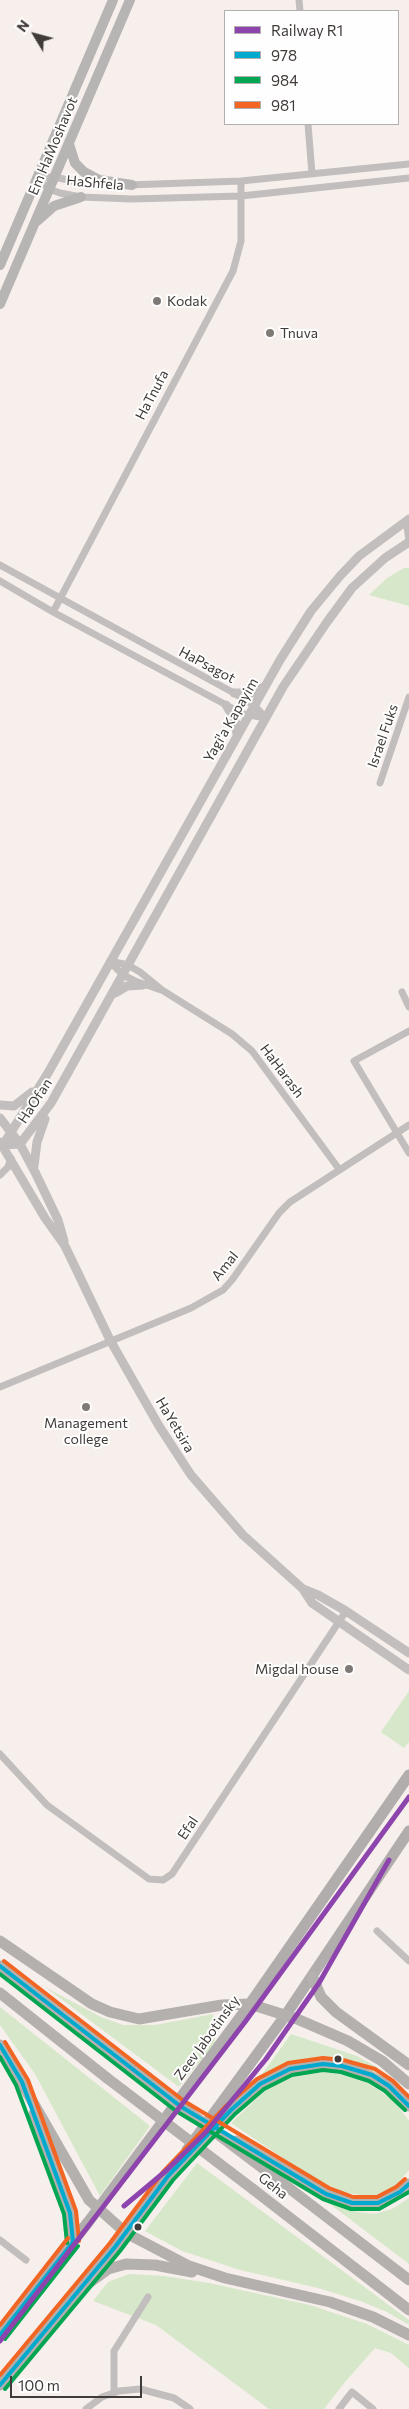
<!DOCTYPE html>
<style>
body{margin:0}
#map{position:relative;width:409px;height:2409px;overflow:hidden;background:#f7efec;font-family:Commissioner,sans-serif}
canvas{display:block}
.legend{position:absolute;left:224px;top:10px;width:175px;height:115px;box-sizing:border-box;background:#fefefe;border:1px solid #b2b0af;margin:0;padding:6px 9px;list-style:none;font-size:15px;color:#403b38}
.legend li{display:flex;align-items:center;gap:10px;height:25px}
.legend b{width:25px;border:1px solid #b2b0af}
.north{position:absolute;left:10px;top:10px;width:50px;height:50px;-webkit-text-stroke:4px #fefefe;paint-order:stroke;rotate:307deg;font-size:14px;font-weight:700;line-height:20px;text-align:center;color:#403b38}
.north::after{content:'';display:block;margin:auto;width:18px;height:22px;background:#403b38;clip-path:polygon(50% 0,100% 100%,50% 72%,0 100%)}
.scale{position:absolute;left:10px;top:2376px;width:132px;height:22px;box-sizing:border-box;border:2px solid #403b38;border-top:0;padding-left:6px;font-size:15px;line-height:18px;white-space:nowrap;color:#403b38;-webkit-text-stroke:4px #fefefe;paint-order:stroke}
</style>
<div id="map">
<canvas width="409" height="2409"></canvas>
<ul class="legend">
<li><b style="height:6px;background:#8e44ad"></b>Railway R1</li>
<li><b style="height:6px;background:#00a9ce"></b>978</li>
<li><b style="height:6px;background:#00a651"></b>984</li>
<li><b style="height:6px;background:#f26522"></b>981</li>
</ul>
<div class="north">N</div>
<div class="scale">100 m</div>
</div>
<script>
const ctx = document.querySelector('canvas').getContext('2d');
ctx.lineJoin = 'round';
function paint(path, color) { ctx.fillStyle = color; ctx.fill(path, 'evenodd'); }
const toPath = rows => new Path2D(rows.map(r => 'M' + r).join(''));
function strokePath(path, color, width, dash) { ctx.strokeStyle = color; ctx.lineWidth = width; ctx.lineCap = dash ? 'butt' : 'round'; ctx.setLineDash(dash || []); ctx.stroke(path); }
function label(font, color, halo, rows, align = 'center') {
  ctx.font = font + ' Commissioner,sans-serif'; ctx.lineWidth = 4; ctx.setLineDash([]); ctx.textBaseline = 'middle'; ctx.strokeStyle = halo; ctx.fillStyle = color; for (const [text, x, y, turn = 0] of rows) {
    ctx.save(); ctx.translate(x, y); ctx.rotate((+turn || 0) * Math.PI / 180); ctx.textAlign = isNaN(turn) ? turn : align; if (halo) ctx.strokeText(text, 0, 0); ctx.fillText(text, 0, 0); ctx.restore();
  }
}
paint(toPath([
 [404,568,409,568,409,606,369,595,387,578],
 [409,1691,409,1742,404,1748,381,1732],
 [45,1987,101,2017,123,2025,155,2025,213,2014,215,2043,179,2087],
 [0,2007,150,2126,100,2196,35,2074,0,2025],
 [291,2034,357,2056,375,2066,393,2082,361,2066,339,2059,321,2057,297,2060,277,2067,258,2080],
 [323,2072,340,2074,368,2083,394,2101,409,2121,409,2170,395,2186,376,2195,365,2196,343,2192,313,2178,231,2123,267,2089,281,2082,293,2077],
 [197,2163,409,2320,409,2325,387,2312,363,2302,318,2288,240,2270,182,2251,145,2231],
 [409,2198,409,2264,326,2201,358,2212,374,2214,392,2209],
 [129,2274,164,2276,209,2283,310,2305,367,2324,409,2345,409,2368,391,2353,375,2348,345,2382,324,2409,269,2409,156,2325,93,2301,108,2282]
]), '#d6e8c9');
strokePath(toPath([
 [299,0,300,11],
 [308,124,312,174],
 [37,178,49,189,60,193,81,197,132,199,241,196,409,178],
 [37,178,54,177,82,183,105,184],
 [128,185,241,181,409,164],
 [406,521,409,540],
 [0,565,234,693,255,706,266,718],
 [0,581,53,612,243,714,266,718],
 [53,612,233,271,241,241,241,181],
 [380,783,409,697],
 [110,961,128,965,140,972,162,990,232,1034,252,1051,339,1169],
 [110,962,123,975,135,981,161,990],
 [402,992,409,1007],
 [409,1031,354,1061,409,1153],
 [0,1175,8,1167,11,1158],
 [0,1387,191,1308,223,1290,232,1280,279,1213,290,1202,409,1125],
 [0,1754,47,1805,149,1879,163,1880,172,1874,346,1611],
 [377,1931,409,1961],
 [0,2240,26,2260],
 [114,2393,114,2351,148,2297],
 [86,2409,102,2397,119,2391,140,2389,174,2398,190,2409],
 [339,2409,352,2392,373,2409]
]), '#c1bebd', 7);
strokePath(toPath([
 [234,693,252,693,264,687],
 [226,705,235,720,237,734],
 [115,993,127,986,143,985],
 [0,1105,14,1106,32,1092],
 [0,1118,20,1144,35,1172,58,1220,64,1241],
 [0,1142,45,1218,65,1246,110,1340,159,1426,191,1475,243,1535,303,1589,312,1603,409,1670],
 [3,1145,48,1073,280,660,311,611,340,576,359,556,409,519],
 [3,1145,20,1144,51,1103,283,687,327,622,352,588,385,558,409,542],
 [34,1166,37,1142,45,1119],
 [303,1589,318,1595,346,1611,409,1653]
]), '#c1bebd', 9);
strokePath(toPath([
 [69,144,75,163,84,172,99,180,132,185],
 [37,221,54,206,81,197],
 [0,265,113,0],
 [0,304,130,0]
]), '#b7b4b4', 10);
strokePath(toPath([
 [187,2150,285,2016,409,1831],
 [0,2335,89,2221,250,2004,409,1775],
 [0,2385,115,2247,174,2169]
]), '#b1adad', 11);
strokePath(toPath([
 [0,1941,92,2004,110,2012,139,2019,222,2005,250,2004,297,2019,348,2041,382,2061,409,2084],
 [0,1966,120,2060],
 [312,1976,321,1997,336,2012,409,2065],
 [0,1993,107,2078],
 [0,2045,89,2200,126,2233,189,2266,225,2278,330,2302,373,2317,409,2335],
 [34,2114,70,2213,73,2242],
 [276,2165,326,2194,352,2203,378,2203,400,2192,409,2184],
 [268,2172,409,2280],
 [168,2176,245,2097,260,2084,290,2069,323,2064,359,2071,389,2086,409,2106],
 [254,2190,409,2310],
 [82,2288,108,2269,126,2264,155,2265,192,2272]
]), '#b4b0ae', 11);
strokePath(toPath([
 [120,2060,268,2172],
 [107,2078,254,2190],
 [236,2141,276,2165]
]), '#b4b0ae', 11);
strokePath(toPath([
 [0,1966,180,2106,326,2194,352,2203,378,2203,400,2192,409,2184],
 [0,2045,22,2082,70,2213,73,2242],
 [0,2335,73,2242],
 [0,2385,115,2247,168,2176,231,2110,260,2084,290,2069,323,2064,342,2066,372,2075,389,2086,409,2106]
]), '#00a9ce', 4);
strokePath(toPath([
 [0,1974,176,2111,323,2199,351,2209,379,2209,409,2192],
 [0,2057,16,2085,55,2190,64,2214,67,2243],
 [5,2339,78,2246],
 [5,2389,120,2251,173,2180,235,2114,264,2089,292,2075,323,2070,341,2072,369,2081,385,2091,405,2110]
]), '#00a651', 4);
strokePath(toPath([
 [4,1961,184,2101,329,2188,353,2197,377,2197,396,2187,405,2179],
 [5,2042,28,2080,76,2211,79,2241],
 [0,2325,68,2238],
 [0,2375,110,2243,163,2172,226,2106,257,2079,288,2063,323,2058,343,2060,375,2069,393,2081,409,2097]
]), '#f26522', 4);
strokePath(toPath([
 [124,2206,167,2170,206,2132,266,2059,319,1983,389,1860],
 [0,2341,245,2022,409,1797]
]), '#8e44ad', 5);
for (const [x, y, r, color] of [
 [157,301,5,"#807a77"],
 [270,333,5,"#807a77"],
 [86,1407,5,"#807a77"],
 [349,1669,5,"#807a77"],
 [338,2059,4.5,"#403b38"],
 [138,2227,4.5,"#403b38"]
]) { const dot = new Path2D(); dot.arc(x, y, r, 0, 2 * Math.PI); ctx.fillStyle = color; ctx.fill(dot); strokePath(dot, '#fefefe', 2); }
label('14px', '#403b38', '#fefefe', [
 ["Em HaMoshavot",53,146,-67],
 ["HaShfela",95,183,5],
 ["HaTnufa",152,395,-62],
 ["HaPsagot",207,665,28],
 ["Yagi'a Kapayim",231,720,-60],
 ["Israel Fuks",383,736,-71],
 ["HaHarash",282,1071,53],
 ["HaOfan",35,1101,-57],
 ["Amal",225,1266,-51],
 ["HaYetsira",175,1425,59],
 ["Efal",188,1828,-56],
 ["Zeev Jabotinsky",207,2038,-54],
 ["Geha",273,2186,38]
]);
label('14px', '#403b38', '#fefefe', [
 ["Kodak",167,301],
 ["Tnuva",280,333],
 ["Management",86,1423,"center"],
 ["college",86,1439,"center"],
 ["Migdal house",339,1669,"right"]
], 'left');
</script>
